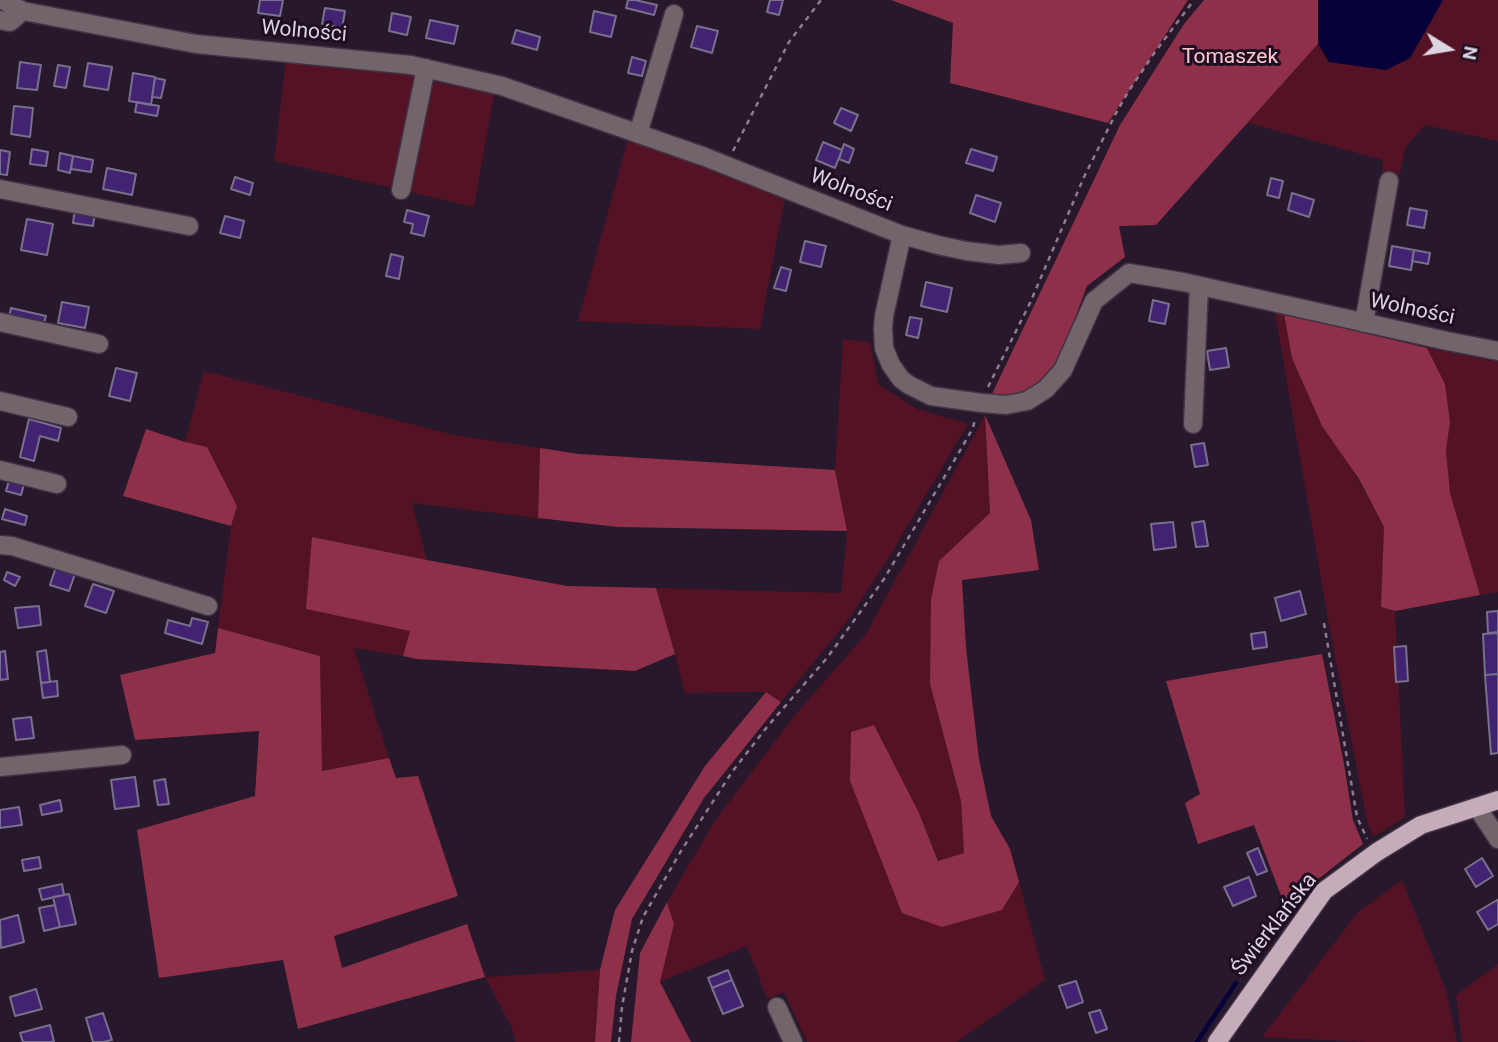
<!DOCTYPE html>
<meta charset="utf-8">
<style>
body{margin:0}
#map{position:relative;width:1498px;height:1042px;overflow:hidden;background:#28182b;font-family:Roboto,sans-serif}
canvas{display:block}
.north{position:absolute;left:1414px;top:14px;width:70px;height:70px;-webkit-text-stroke:5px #1e0e21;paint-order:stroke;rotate:101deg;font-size:19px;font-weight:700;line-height:28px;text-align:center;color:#ded3e0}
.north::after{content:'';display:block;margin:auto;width:24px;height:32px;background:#ded3e0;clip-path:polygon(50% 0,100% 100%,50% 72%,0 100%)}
</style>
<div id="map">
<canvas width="1498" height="1042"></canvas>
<div class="north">N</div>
</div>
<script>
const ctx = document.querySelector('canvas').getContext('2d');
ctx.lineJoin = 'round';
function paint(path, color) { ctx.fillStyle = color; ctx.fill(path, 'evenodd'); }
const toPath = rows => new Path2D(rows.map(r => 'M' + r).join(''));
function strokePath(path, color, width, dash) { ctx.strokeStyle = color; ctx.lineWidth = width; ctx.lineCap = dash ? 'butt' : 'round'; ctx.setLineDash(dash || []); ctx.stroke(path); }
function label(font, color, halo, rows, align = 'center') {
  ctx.font = font + ' Roboto,sans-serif'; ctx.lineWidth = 6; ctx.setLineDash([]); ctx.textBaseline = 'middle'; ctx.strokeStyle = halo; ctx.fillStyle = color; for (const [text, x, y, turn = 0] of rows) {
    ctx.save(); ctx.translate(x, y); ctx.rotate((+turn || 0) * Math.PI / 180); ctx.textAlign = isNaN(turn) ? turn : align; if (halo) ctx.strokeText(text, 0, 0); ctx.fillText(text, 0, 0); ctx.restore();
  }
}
paint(toPath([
 [1443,0,1498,0,1498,141,1425,125,1405,148,1400,174,1382,175,1383,160,1248,123,1318,44,1329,62,1349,64,1410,58],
 [286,59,418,74,401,190,274,161],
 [430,81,494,94,474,207,410,192],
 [628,139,785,197,760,329,578,321],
 [1275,313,1284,314,1292,358,1384,527,1381,607,1395,611,1405,817,1373,837,1367,821,1329,625],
 [843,339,870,342,878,384,917,409,968,424,891,554,849,619,781,702,766,692,685,693,675,654,656,588,841,593,847,531,835,470],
 [1427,348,1498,362,1498,592,1480,595,1450,493,1446,450,1450,422,1445,384],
 [204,371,454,435,540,448,538,518,412,503,427,560,313,537,307,609,411,631,403,656,354,648,389,758,321,771,320,656,218,628,231,526,237,506,185,442],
 [985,415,990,513,939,561,930,684,961,801,964,853,939,861,919,813,873,726,883,865,1002,910,1019,882,1045,980,957,1042,807,1042,784,992,767,999,747,946,660,982,674,924,667,902,714,822,794,716,866,634],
 [1402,880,1446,990,1457,1042,1366,1042,1262,1037,1358,912],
 [1498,964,1498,1042,1462,1042,1456,995],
 [600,970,595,1042,515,1042,512,1028,485,977]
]), '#541225');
paint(toPath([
 [891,0,1188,0,1108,123,950,83,953,23],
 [1204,0,1318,0,1318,44,1156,225,1119,226,1125,257,1087,286,1074,321,1048,380,1013,396,992,394,1120,125,1184,24],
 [1284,314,1427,348,1445,384,1450,422,1446,450,1450,493,1480,595,1395,611,1381,607,1384,527,1359,479,1322,426,1292,358],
 [985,415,1031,520,1039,570,962,580,966,648,979,759,991,816,1010,849,1019,882,1002,910,942,927,902,913,850,781,851,732,874,725,919,813,938,861,964,853,961,801,930,684,931,600,939,561,990,513],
 [146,429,185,442,207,447,237,506,231,526,123,496],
 [540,448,579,454,835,470,847,531,618,527,538,518],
 [312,537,427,560,567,586,656,588,675,654,635,671,416,659,403,656,410,631,306,609],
 [218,628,320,656,322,771,389,758,396,778,418,776,458,896,334,936,342,968,467,924,485,977,298,1029,283,960,159,978,137,830,255,796,259,731,135,740,120,675,215,653],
 [1322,654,1344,764,1353,820,1363,844,1317,880,1287,911,1254,825,1198,844,1185,803,1200,794,1166,681],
 [766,692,781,702,704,798,632,919,616,996,611,1042,595,1042,600,970,615,910,705,766],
 [667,902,674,924,660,982,691,1042,631,1042,640,953]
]), '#8e3049');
paint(toPath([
 [1318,0,1443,0,1410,58,1386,70,1329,62,1318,44]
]), '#070139');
strokePath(toPath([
 [1197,1042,1236,983]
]), '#070139', 4.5);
const building = toPath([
 [260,0,283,0,280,16,258,13,260,0],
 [628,0,635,0,657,5,654,15,626,8,628,0],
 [770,0,783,0,779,15,767,12,770,0],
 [325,8,345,11,342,28,322,24,325,8],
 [594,11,616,16,611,37,590,32,594,11],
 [392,13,411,17,407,35,389,31,392,13],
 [430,20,458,26,454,44,426,38,430,20],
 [697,26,718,31,712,53,691,47,697,26],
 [516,30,540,37,537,50,512,43,516,30],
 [632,57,646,61,642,76,628,73,632,57],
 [20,62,41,65,37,90,17,88,20,62],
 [88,63,112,67,108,90,84,86,88,63],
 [58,65,70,67,66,88,54,86,58,65],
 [133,73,155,77,151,105,129,101,133,73],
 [155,78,165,80,161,98,152,97,155,78],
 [137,102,159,106,157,116,135,112,137,102],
 [14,106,33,108,30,137,11,134,14,106],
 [841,108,858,115,851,131,834,123,841,108],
 [823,142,842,150,835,168,816,160,823,142],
 [844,144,854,149,849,163,839,159,844,144],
 [32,149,48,152,46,166,30,164,32,149],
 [971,149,997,157,993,171,966,163,971,149],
 [0,150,10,152,7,175,0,174,0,150],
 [60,153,73,156,70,173,58,170,60,153],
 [73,156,93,160,91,172,71,169,73,156],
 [107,168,136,174,132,195,103,189,107,168],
 [235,177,253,183,250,195,231,189,235,177],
 [1271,178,1283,181,1279,198,1267,195,1271,178],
 [1292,193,1314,200,1309,217,1288,210,1292,193],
 [976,195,1001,203,995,222,970,213,976,195],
 [1410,208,1427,211,1424,228,1407,225,1410,208],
 [75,209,95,212,93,226,73,223,75,209],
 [407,210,429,216,424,236,411,233,413,224,404,222,407,210],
 [225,216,244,221,240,238,220,233,225,216],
 [27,219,53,224,47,255,21,250,27,219],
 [805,241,826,246,821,267,800,262,805,241],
 [1392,246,1414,250,1411,270,1389,266,1392,246],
 [1414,250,1430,253,1428,264,1412,261,1414,250],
 [391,254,403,257,399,279,386,276,391,254],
 [781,267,791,270,786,291,774,288,781,267],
 [926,282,952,288,947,312,921,306,926,282],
 [1153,300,1169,304,1165,324,1149,321,1153,300],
 [62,302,89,307,85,328,58,323,62,302],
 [11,308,46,316,42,329,8,321,11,308],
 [910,317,922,319,918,338,906,335,910,317],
 [1226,348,1229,367,1210,370,1207,351,1226,348],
 [116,368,137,373,130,401,109,396,116,368],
 [29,419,61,428,58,441,40,436,34,461,20,457,29,419],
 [1204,443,1208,465,1195,467,1191,445,1204,443],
 [10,477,25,481,21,495,6,491,10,477],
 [5,509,27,516,25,525,2,519,5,509],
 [1204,521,1208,546,1196,547,1192,523,1204,521],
 [1173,522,1176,547,1154,550,1151,524,1173,522],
 [58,561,77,568,69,591,50,585,58,561],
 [7,572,20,577,15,586,4,580,7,572],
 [93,584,114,591,106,613,85,606,93,584],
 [1300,591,1306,614,1281,621,1275,598,1300,591],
 [39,606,41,625,18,628,15,608,39,606],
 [1498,611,1498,632,1488,633,1487,612,1498,611],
 [192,618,208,622,202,644,165,633,168,620,190,626,192,618],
 [1265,632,1267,647,1253,649,1251,634,1265,632],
 [1498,633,1498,674,1485,675,1483,634,1498,633],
 [1406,646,1408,681,1396,682,1394,647,1406,646],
 [46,650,50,682,41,683,37,652,46,650],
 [5,651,8,679,0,680,0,652,5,651],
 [1498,674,1498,753,1491,754,1485,675,1498,674],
 [57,681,58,696,43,698,41,683,57,681],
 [31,717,34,738,16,740,13,719,31,717],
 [135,777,139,806,115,809,111,780,135,777],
 [165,779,169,804,158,805,154,781,165,779],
 [60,800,62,811,42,815,40,805,60,800],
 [19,807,22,825,0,828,0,810,19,807],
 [1258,848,1267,871,1257,875,1247,853,1258,848],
 [39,857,41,868,24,871,22,860,39,857],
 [1482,858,1493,876,1476,887,1465,869,1482,858],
 [1249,877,1256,896,1233,906,1224,887,1249,877],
 [62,884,64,895,42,900,39,889,62,884],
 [69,894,76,924,60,927,53,897,69,894],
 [1497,900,1498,902,1498,924,1488,930,1477,912,1497,900],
 [55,905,60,927,44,931,39,908,55,905],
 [18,915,24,942,1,948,0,920,18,915],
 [728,970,732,980,712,988,708,978,728,970],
 [732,980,743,1006,723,1014,712,988,732,980],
 [1076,981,1083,1002,1067,1008,1059,986,1076,981],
 [36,989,42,1009,15,1016,10,997,36,989],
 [1100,1010,1107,1029,1096,1033,1089,1013,1100,1010],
 [103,1013,112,1040,103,1042,93,1042,86,1018,103,1013],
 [50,1025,54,1042,23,1042,20,1033,50,1025]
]);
paint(building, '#422371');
strokePath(building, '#78708c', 2);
const minor = toPath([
 [2,0,23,11,196,44,411,65,502,86,705,157,902,235,884,316,883,328,884,348,891,365,901,379,909,385,931,396,982,403,1006,405,1027,401,1035,396,1046,389,1063,370,1094,301,1129,273,1183,282,1447,341,1498,351],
 [0,20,10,22,23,11],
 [638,134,674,14],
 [0,189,189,226],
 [401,190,426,68],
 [902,235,938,245,966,251,999,255,1021,253],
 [0,322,99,344],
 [1364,323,1389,181],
 [0,401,68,417],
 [1193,424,1199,286],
 [0,470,57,484],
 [0,545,12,546,208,606],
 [0,767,122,755],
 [1477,807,1498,839],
 [777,1007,793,1042]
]);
const major = toPath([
 [1217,1042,1324,891,1377,852,1421,825,1498,800]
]);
strokePath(minor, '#413244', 21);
strokePath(major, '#413244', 21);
strokePath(toPath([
 [733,151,789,42,821,0],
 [988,387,1030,303,1084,177,1115,115,1128,92,1155,52,1194,0],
 [1324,623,1357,817,1367,839],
 [619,1042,622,1007,632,951,643,917,681,851,732,772,767,727,827,658,884,579,958,454,973,428,975,419]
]), '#8c7e8e', 2.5, [5, 5]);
strokePath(minor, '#71646b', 18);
strokePath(major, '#c6abba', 18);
label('21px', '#ded3e0', '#1e0e21', [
 ["Wolności",304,32,5],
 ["Wolności",851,191,21],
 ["Wolności",1412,310,12],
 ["Świerklańska",1275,925,-52]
]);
label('21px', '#fec8d0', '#1e0e21', [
 ["Tomaszek",1230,58]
]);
</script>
